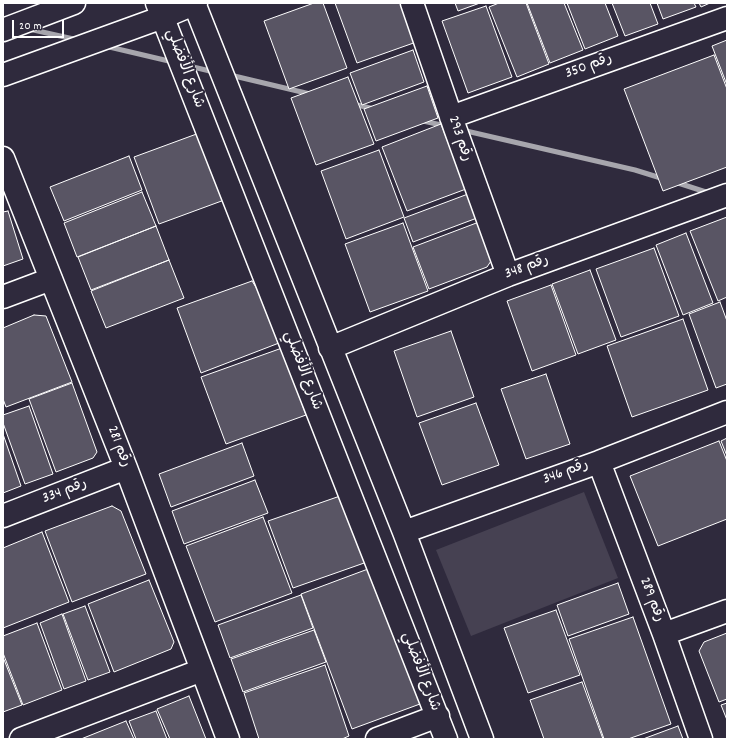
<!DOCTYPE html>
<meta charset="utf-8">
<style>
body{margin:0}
#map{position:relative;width:730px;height:742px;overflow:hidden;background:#2f2a3d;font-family:Dekko,sans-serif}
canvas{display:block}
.frame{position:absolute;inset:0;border:4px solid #fff;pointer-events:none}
.scale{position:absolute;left:12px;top:20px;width:52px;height:18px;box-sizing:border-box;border:2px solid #fff;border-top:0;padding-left:5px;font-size:12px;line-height:14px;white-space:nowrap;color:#fff;-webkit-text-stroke:3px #2f2a3d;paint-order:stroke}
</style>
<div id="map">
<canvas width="730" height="742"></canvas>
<div class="frame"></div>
<div class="scale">20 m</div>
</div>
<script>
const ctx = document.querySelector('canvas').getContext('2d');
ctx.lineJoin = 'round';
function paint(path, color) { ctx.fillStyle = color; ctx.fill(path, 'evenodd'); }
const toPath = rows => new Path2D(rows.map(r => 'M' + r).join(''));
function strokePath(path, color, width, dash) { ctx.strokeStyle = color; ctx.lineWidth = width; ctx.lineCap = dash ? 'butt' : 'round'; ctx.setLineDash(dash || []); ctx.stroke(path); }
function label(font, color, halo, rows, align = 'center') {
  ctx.font = font + ' Dekko,"Playpen Sans Arabic",sans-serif'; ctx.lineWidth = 4; ctx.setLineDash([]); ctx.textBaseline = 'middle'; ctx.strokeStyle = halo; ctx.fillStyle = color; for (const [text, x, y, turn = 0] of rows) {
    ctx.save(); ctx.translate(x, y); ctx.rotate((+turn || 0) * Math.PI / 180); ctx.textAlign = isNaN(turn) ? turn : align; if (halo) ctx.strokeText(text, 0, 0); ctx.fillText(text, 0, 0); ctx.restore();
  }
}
paint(toPath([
 [584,492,618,578,471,636,436,550]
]), '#464152');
strokePath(toPath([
 [29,29,78,40],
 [105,46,173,62],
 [189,66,214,72],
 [230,75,310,94],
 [353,104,374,109],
 [423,121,446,126],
 [462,130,635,170,664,179],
 [675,182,709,193]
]), '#a7a6ad', 5);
const building = toPath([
 [314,3,323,3,347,68,289,89,264,21,314,3],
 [335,3,409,3,422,40,357,63,335,3],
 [455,3,480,3,458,11,455,3],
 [499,3,526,3,549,64,517,77,489,7,499,3],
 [527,3,564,3,583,50,550,63,527,3],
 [567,3,605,3,618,36,585,49,567,3],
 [612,3,650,3,658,24,625,36,612,3],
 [657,3,694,3,696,7,663,19,657,3],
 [699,3,710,3,701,7,699,3],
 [486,6,512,77,468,93,442,21,486,6],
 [727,40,727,85,712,46,727,40],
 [413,50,424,82,362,105,350,73,413,50],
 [714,55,727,89,727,167,663,191,624,89,714,55],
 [348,77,374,144,316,165,291,98,348,77],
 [427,86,438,118,376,141,364,109,427,86],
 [441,124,466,189,407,211,382,147,441,124],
 [202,132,227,199,159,224,134,157,202,132],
 [379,150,404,217,346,239,321,171,379,150],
 [129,156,142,190,64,221,50,187,129,156],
 [142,192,156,226,77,257,64,223,142,192],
 [468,194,477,218,413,242,404,218,468,194],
 [8,211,23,259,3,266,3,212,8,211],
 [727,217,727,297,718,301,690,231,727,217],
 [479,222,493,258,487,267,429,289,413,247,479,222],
 [403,223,428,291,370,312,345,244,403,223],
 [156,226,169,260,91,290,78,257,156,226],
 [686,233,713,303,683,315,656,245,686,233],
 [654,248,679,316,621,337,596,269,654,248],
 [169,260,184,298,106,328,91,291,169,260],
 [590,270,616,340,578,354,552,284,590,270],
 [252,281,261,295,279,343,201,373,177,308,252,281],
 [551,285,576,355,532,371,507,301,551,285],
 [720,302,727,321,727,384,716,388,689,314,720,302],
 [34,315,46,316,72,382,6,407,3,399,3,328,34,315],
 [683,319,708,390,632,417,607,346,683,319],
 [451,331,474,397,417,417,394,351,451,331],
 [282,348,306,415,226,444,201,377,282,348],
 [546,374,570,444,526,459,501,389,546,374],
 [72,383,97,452,93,458,56,472,29,399,72,383],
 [476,403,499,465,442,485,419,423,476,403],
 [29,406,53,474,25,484,3,423,3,415,29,406],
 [3,434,21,486,3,493,3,434],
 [727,438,727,456,721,441,727,438],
 [719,441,727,461,727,519,658,546,630,476,719,441],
 [242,443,254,476,171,507,159,474,242,443],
 [255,480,268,513,184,544,172,511,255,480],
 [343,495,367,562,293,588,268,521,343,495],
 [112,506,121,511,146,574,72,602,45,531,112,506],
 [263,517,292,593,215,622,186,546,263,517],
 [42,532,69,602,3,628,3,548,42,532],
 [368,569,420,704,352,729,301,594,368,569],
 [149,580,174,642,171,649,114,672,88,604,149,580],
 [618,583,629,614,568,636,557,605,618,583],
 [301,595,313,628,230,658,218,625,301,595],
 [85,606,110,672,88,680,63,614,85,606],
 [556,610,580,675,528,693,504,628,556,610],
 [62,614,86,681,64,689,40,623,62,614],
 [633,617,671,724,628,739,604,739,569,639,633,617],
 [37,623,62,690,23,705,3,653,3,636,37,623],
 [314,630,326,662,243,692,231,659,314,630],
 [727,633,727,699,719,702,699,651,704,642,727,633],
 [3,657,22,705,3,712,3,657],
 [325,665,349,736,342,739,259,739,244,693,325,665],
 [582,682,603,739,544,739,530,700,582,682],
 [189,696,206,739,170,739,157,709,189,696],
 [727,703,727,720,721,705,727,703],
 [156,711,167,739,136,739,129,721,156,711],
 [126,721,134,739,81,739,126,721],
 [678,726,683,739,643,739,678,726]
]);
paint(building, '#595564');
strokePath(building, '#fff', 1);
const minor = toPath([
 [157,3,446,739],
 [194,3,404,532,482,739],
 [412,3,455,128,508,275],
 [3,30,74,3],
 [3,75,163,17,196,3],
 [451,117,727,18],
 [3,158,126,468,228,739],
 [3,297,51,279],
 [330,348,508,275,727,195],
 [599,462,664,634,701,739],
 [3,516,126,468],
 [404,532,599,462,727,412],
 [664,634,727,611],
 [21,739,202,670],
 [377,739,438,716]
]);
strokePath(minor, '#fff', 25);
strokePath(minor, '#2f2a3d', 22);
label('15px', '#fff', '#2f2a3d', [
 ["رقم 350",589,67,-20],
 ["شارع الأفضلي",184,69,69],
 ["رقم 293",459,139,71],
 ["رقم 348",527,268,-20],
 ["شارع الأفضلي",302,371,69],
 ["رقم 281",118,447,69],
 ["رقم 346",566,473,-20],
 ["رقم 334",65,492,-21],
 ["رقم 289",651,600,69],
 ["شارع الأفضلي",420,672,69]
]);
</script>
